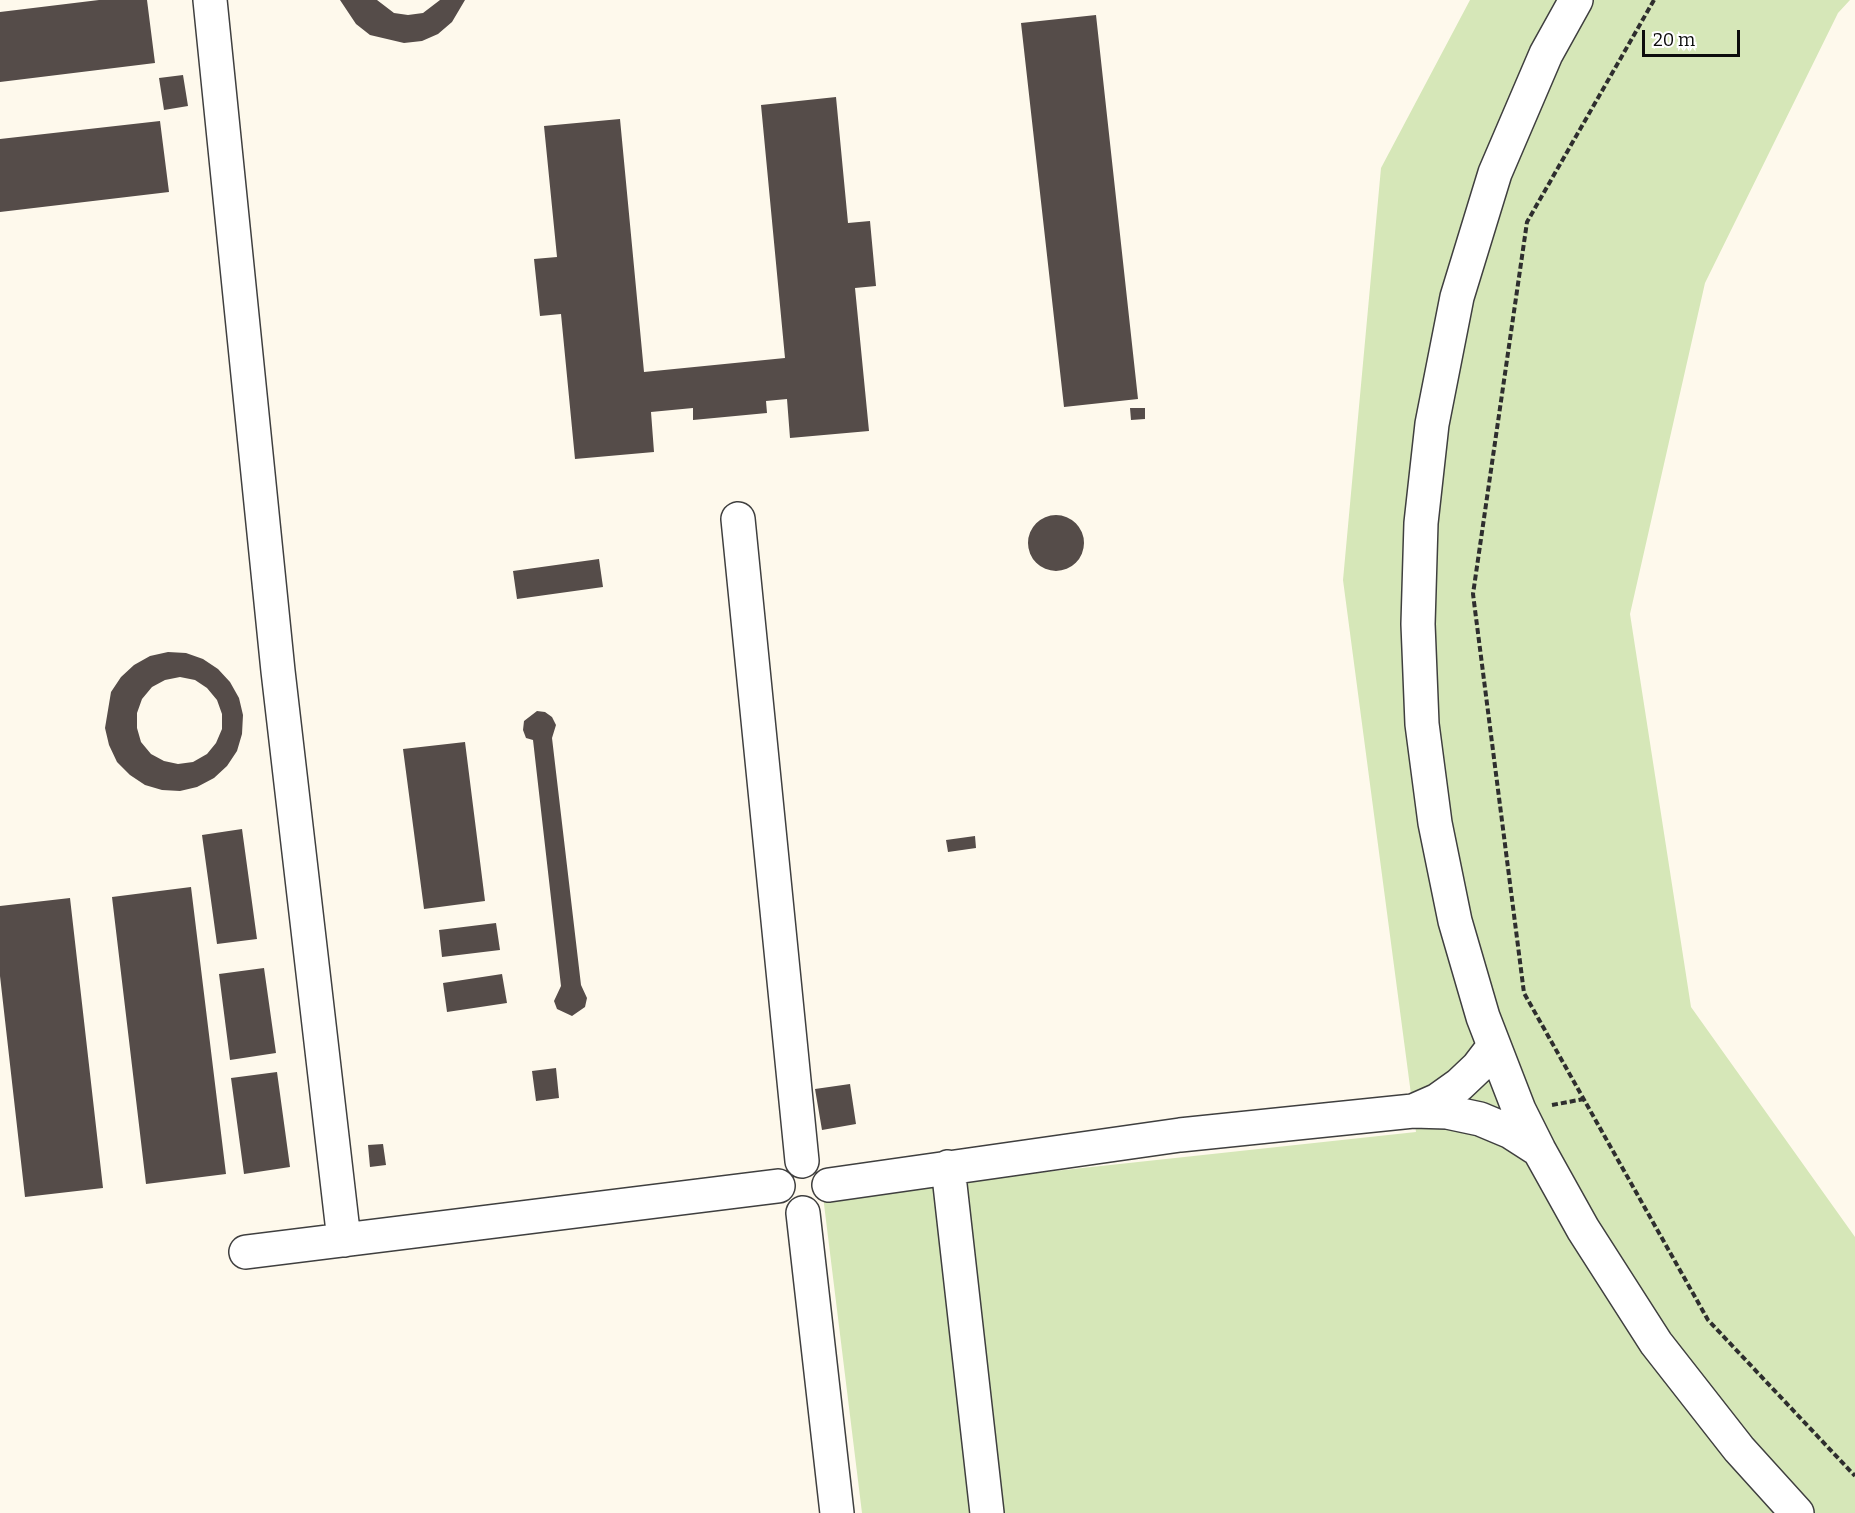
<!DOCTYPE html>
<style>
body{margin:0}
#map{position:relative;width:1855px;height:1513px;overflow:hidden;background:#fef9ec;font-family:Bitter,serif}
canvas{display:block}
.scale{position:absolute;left:1642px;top:30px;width:98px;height:27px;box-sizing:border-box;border:3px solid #0c0c0c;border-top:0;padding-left:8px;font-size:18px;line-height:21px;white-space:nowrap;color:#0c0c0c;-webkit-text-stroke:4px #fff;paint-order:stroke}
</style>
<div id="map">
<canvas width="1855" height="1513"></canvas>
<div class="scale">20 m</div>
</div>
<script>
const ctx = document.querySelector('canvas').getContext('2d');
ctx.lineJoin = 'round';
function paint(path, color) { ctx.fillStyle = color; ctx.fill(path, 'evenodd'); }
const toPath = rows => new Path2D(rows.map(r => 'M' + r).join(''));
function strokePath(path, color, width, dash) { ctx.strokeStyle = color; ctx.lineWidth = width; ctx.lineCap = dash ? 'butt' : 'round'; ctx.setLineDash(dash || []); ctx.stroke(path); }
paint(toPath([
 [1470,0,1850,0,1838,13,1705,283,1630,614,1691,1007,1855,1237,1855,1513,862,1513,823,1196,1416,1132,1343,580,1381,168]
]), '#d6e7b8');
paint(toPath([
 [99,0,147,0,155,63,0,82,0,12],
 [340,0,377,0,394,13,408,15,423,13,440,0,465,0,452,22,438,34,422,41,404,43,370,35,356,24],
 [1096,15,1138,399,1064,407,1021,23],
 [183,75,188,106,164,110,159,78],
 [836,97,848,223,870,221,876,286,855,288,869,431,790,438,787,399,766,401,767,413,693,420,693,408,651,412,654,452,575,459,561,314,540,316,534,259,557,257,544,126,620,119,644,372,785,358,761,105],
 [160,121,169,192,0,212,0,139],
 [1130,408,1145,408,1145,419,1131,420],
 '1028 543a28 28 0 1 1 56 0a28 28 0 1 1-56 0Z',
 [599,559,603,587,517,599,513,571],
 [168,652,186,653,203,659,218,669,230,682,239,698,243,715,242,734,237,751,227,766,214,778,197,787,180,791,162,790,145,785,130,775,117,762,109,745,105,728,111,692,121,677,134,665,150,656],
 [180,677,195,680,207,688,217,700,222,714,222,729,216,743,207,754,193,762,178,764,164,761,151,754,141,742,137,728,137,713,142,699,152,687,165,680],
 [537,711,545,712,552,717,556,725,552,738,581,985,587,998,585,1007,572,1016,557,1009,554,1001,561,986,533,740,526,738,523,730,524,721],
 [465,742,485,901,424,909,403,749],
 [242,829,257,939,217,944,202,835],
 [975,836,976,848,948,852,946,840],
 [191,887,226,1174,146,1184,112,897],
 [70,898,103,1188,25,1197,0,976,0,906],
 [496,923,500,950,442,957,439,930],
 [264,968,276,1053,230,1060,219,974],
 [502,974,507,1003,447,1012,443,983],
 [556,1068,559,1098,536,1101,532,1071],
 [277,1072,290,1167,244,1174,231,1078],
 [850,1084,856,1124,822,1130,815,1089],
 [383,1144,386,1165,370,1167,368,1145]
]), '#554c49');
const minor = toPath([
 [210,0,278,671,344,1240],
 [1576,0,1546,54,1495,173,1457,297,1432,424,1421,523,1418,624,1422,724,1435,823,1455,921,1483,1017,1519,1110,1539,1150,1583,1229,1656,1343,1739,1449,1797,1513],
 [738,519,802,1161],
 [1413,1111,1438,1100,1459,1085,1478,1067,1494,1046],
 [948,1167,987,1513],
 [829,1185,1180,1135,1413,1111,1447,1112,1480,1119,1511,1132,1539,1150],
 [803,1213,837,1513],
 [246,1252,778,1186]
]);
strokePath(minor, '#3f3f3f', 36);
strokePath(toPath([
 [1654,0,1527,222,1473,594,1524,993,1708,1320,1855,1476],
 [1552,1105,1584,1099]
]), '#2e2e2e', 4, [6, 3]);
strokePath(minor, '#fff', 33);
</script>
